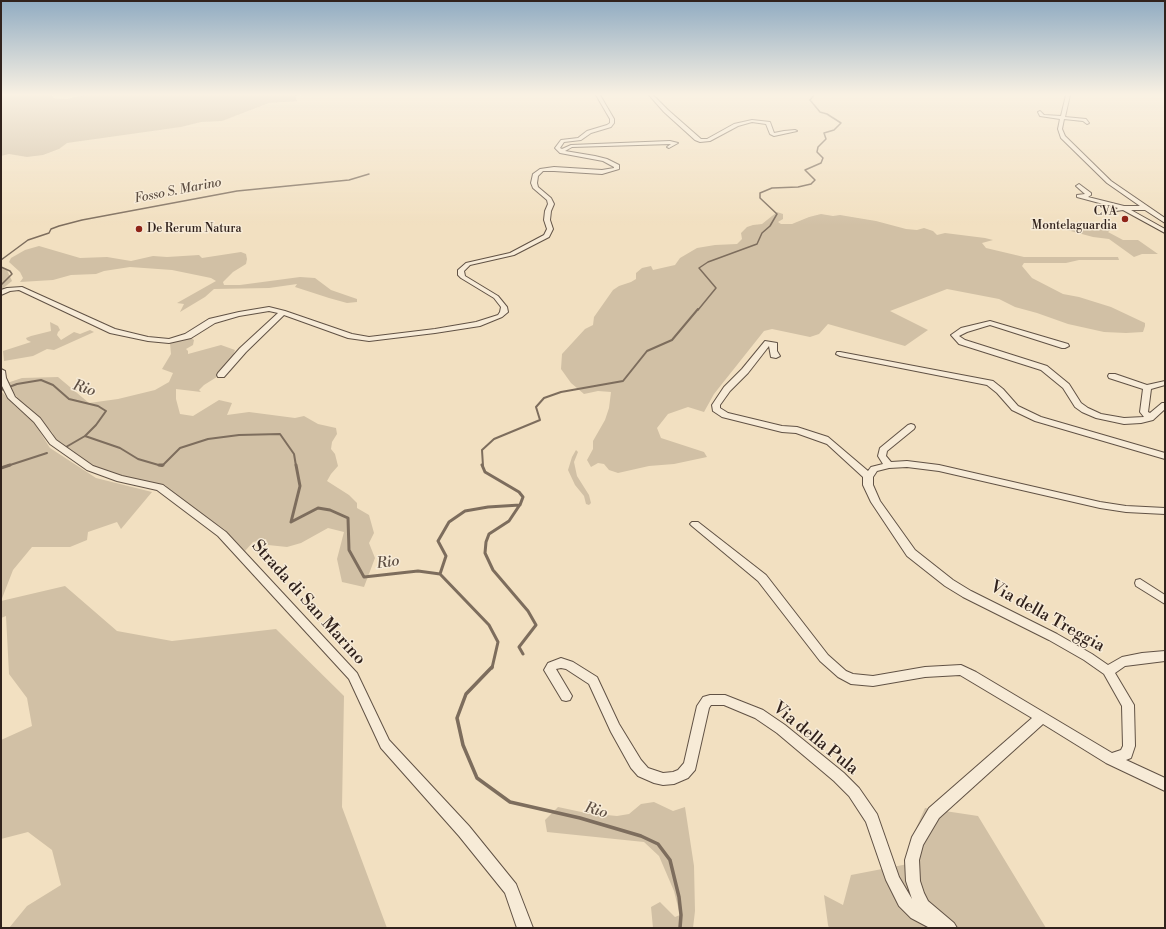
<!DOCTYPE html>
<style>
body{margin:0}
#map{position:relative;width:1166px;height:929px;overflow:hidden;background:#f2e0c1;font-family:"Libre Bodoni",serif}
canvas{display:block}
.frame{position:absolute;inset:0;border:2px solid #31221c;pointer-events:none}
</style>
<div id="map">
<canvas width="1166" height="929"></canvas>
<div class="frame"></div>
</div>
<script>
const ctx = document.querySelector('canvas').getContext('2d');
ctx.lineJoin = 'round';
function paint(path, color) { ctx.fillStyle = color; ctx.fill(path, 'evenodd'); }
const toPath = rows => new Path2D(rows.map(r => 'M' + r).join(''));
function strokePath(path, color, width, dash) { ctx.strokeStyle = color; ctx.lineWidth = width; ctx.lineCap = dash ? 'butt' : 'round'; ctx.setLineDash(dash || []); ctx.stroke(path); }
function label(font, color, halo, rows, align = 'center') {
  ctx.font = font + ' "Libre Bodoni",serif'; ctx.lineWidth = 3; ctx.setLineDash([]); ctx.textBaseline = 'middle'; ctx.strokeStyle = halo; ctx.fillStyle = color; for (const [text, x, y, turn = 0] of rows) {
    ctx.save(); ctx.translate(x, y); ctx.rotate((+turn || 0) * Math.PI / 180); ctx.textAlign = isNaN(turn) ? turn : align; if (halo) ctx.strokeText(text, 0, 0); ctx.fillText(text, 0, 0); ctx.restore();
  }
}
paint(toPath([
 [1,95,52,95,53,98,66,99,87,95,302,95,295,96,297,101,269,103,222,121,201,122,181,127,67,143,59,149,43,155,27,157,9,154,1,156],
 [777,212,783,214,783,219,778,222,781,224,792,224,809,217,821,214,833,216,840,215,876,221,906,229,917,230,924,228,933,231,937,235,945,233,985,238,993,240,982,243,986,248,1024,257,1118,257,1119,260,1079,260,1066,263,1024,263,1022,266,1032,278,1063,294,1079,297,1111,307,1145,323,1145,326,1143,332,1126,333,1104,332,1068,324,1037,313,1015,307,999,299,947,289,890,311,928,330,905,346,828,324,819,334,810,337,772,329,764,331,714,394,704,412,688,407,668,414,657,428,661,438,704,452,707,457,674,464,649,466,618,473,609,470,604,464,598,463,591,467,587,460,593,449,593,441,605,420,609,408,611,392,598,391,584,394,571,383,561,369,562,354,585,329,593,325,594,317,613,290,619,286,631,282,636,279,636,273,642,268,651,266,653,270,675,265,680,258,697,248,715,245,737,244,742,239,741,233,747,227,753,225,762,224],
 [1104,223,1114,227,1108,232,1123,240,1138,240,1158,254,1142,254,1134,257,1109,239,1093,237,1067,230,1068,227,1065,225,1091,226],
 [39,246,80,258,107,257,131,261,153,256,167,257,199,255,202,258,241,252,246,254,247,259,246,264,233,272,223,282,224,285,240,285,300,277,315,278,331,290,357,299,357,302,347,303,329,298,295,287,297,284,269,288,214,289,205,297,180,312,184,304,177,303,216,281,211,278,172,270,130,267,104,271,96,274,71,275,53,280,20,282,23,278,20,272,9,262,11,258,25,250],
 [1,268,7,270,12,281,1,290],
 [50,322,58,326,60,330,58,332,57,335,61,340,74,332,80,334,90,330,94,332,54,350,47,349,33,356,4,361,3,351,31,342,27,340,26,338,31,336,51,331],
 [190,337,194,340,193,345,186,349,188,351,188,354,221,345,235,350,231,361,220,375,204,385,199,390,201,392,176,389,176,399,180,414,193,416,219,400,232,403,227,415,249,412,295,418,304,416,318,424,336,428,337,434,332,442,331,449,335,454,338,466,331,474,327,481,349,495,357,503,357,508,369,515,374,533,369,543,375,558,364,587,342,582,337,559,344,532,328,528,301,543,287,547,268,545,266,539,253,542,245,551,224,529,175,495,165,485,106,472,78,457,57,442,52,432,21,403,7,383,22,378,58,377,89,403,118,399,155,390,169,382,173,373,162,369,171,354,170,343],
 [1,380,2,392,15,406,35,424,50,448,96,478,152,492,121,529,117,522,88,532,87,540,70,547,32,547,13,570,1,601,65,586,117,631,172,641,276,629,344,696,342,807,387,928,9,928,27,906,61,885,52,850,28,832,1,839,1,740,32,726,27,698,9,674,6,616,1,618],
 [576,450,578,452,574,462,577,476,589,495,591,503,589,505,586,504,584,496,575,485,568,470,572,457],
 [654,802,673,811,685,807,694,866,695,911,693,928,653,928,651,907,660,902,675,917,680,915,674,891,659,856,644,842,547,832,545,820,558,807,586,813,617,816,629,814,641,804],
 [925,808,978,816,1046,928,829,928,828,925,824,895,843,905,851,875,908,864,910,842]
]), '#d1c0a5');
strokePath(toPath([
 [1,260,28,240,49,233,51,229,59,226,82,220,237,191,349,180,369,174],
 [1,267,10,271,12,274,1,285],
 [698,310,716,288,699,268,708,262,757,244,762,233,770,226,777,214,760,198,760,193,772,188,798,187,811,184,815,180,805,170,821,163,823,158,817,152,818,147,826,139,824,133,834,130,841,123,827,114,820,112,810,100,814,95]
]), '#7d6d5d', 1.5);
strokePath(toPath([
 [1,390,17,384,41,380,53,385,69,399,98,406,106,411,96,425,85,436,120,448,138,459,162,466,180,448,208,439,239,435,280,434,294,454,296,466],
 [66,447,85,436],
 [7,466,47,453],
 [483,466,482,450,494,439,540,420,536,407,544,398,561,392,623,381,647,351,672,340,698,309]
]), '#7d6d5d', 2);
strokePath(toPath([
 [159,465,163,465],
 [296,465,300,486,291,522,318,508,330,510,348,518,349,550,364,577,418,571,440,574,489,625,498,642,492,668],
 [1,468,10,465],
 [519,506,509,521,489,534,486,542,485,553,493,570,528,611,536,625,519,647,523,654],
 [440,574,446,556,438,541,449,522,465,511,488,507,520,505,523,497,519,492,485,472,482,465]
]), '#7d6d5d', 3);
strokePath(toPath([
 [492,667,466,694,457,718,463,745,477,778,510,802,580,818,641,836,658,844,670,860,679,897,681,915,680,928]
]), '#7d6d5d', 3.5);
const street = toPath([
 [596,95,600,95,614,119,614,123,611,127,591,133,581,140,564,142,560,148,562,149,571,145,670,141,678,143,669,148,667,147,671,144,572,147,565,151,595,156,607,159,619,165,619,169,602,174,554,171,543,171,538,176,537,183,538,187,551,198,554,204,551,211,550,220,553,229,549,237,514,255,470,265,464,271,465,276,498,296,507,307,508,312,502,317,480,326,435,333,369,341,348,338,284,315,246,352,224,377,218,377,217,375,218,373,240,348,278,313,269,311,239,316,215,323,191,338,169,343,148,341,110,333,19,290,10,291,1,295,1,290,7,288,22,287,115,329,148,337,169,339,185,334,209,319,239,312,269,307,285,311,352,334,369,337,435,329,476,322,498,315,500,312,501,307,494,298,461,278,458,275,458,270,466,263,510,253,544,235,547,229,544,220,545,211,548,204,547,200,533,188,531,183,533,174,540,169,554,167,602,170,614,168,614,167,603,161,560,153,555,148,561,140,578,138,587,131,607,125,610,123,610,119,596,95],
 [649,95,653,95,668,110,701,139,707,139,734,124,752,120,770,122,774,133,784,131,795,130,797,131,774,136,770,134,766,124,752,122,738,126,710,141,700,142,695,140,664,112,649,95],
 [1066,95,1070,95,1065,117,1086,119,1089,123,1087,124,1083,121,1064,119,1062,129,1065,136,1111,181,1165,218,1165,223,1145,210,1131,210,1165,229,1165,233,1123,210,1116,211,1115,210,1118,208,1077,197,1077,195,1085,194,1076,186,1079,184,1091,193,1091,195,1088,197,1124,206,1140,206,1107,183,1061,138,1058,129,1060,119,1040,116,1038,112,1040,111,1044,115,1061,116,1066,95],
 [990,321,1068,344,1069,346,1065,348,1062,348,990,325,967,332,959,336,965,340,1047,366,1069,384,1081,403,1088,408,1101,414,1124,418,1144,417,1140,412,1143,389,1109,378,1108,376,1109,374,1115,374,1147,385,1165,381,1165,385,1151,389,1148,412,1150,413,1162,403,1165,403,1165,409,1153,420,1141,423,1124,424,1096,418,1082,412,1075,407,1063,388,1041,370,959,344,951,335,961,328,990,321],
 [765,341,777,343,777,351,780,356,776,358,771,357,769,346,748,373,730,391,720,405,720,408,728,413,782,426,797,427,828,437,868,471,871,467,883,464,878,456,880,448,908,425,911,424,914,425,915,427,914,429,887,451,886,456,891,462,907,461,939,465,1100,502,1126,506,1165,508,1165,514,1126,512,1100,508,939,471,907,467,889,468,877,471,873,477,873,485,880,501,915,550,953,580,971,591,1057,634,1092,654,1108,665,1122,657,1142,653,1165,651,1165,661,1125,666,1115,673,1134,705,1135,746,1131,758,1126,760,1165,778,1165,791,1106,763,1043,724,939,818,923,845,919,860,920,881,924,893,928,901,954,923,957,928,928,927,911,918,899,906,886,880,866,822,849,796,834,781,777,733,755,718,724,705,711,705,709,708,695,770,688,778,674,784,663,785,654,783,638,776,631,768,611,732,589,684,566,669,561,668,556,669,572,696,570,700,566,701,562,700,544,670,548,663,561,658,573,662,597,677,619,724,641,760,648,768,663,773,673,772,678,770,684,763,697,706,703,697,710,695,725,695,763,710,785,725,844,773,859,788,877,814,899,877,912,899,906,881,905,860,912,837,929,808,1032,718,960,675,925,677,873,686,851,684,838,677,820,661,758,581,692,526,690,524,692,522,698,522,766,575,828,655,846,671,853,674,873,676,925,667,961,665,976,672,1112,753,1121,750,1123,746,1122,706,1104,674,1084,660,1049,640,963,597,945,586,907,556,871,502,863,485,863,477,827,444,796,433,782,432,722,417,713,411,712,405,724,387,742,369,765,341],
 [837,352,840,352,993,381,1003,389,1018,406,1041,417,1165,453,1165,459,1035,421,1012,410,997,393,987,385,840,356,836,354,837,352],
 [1,369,5,371,6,378,15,397,40,418,56,440,93,466,122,476,163,485,226,532,357,673,389,740,469,826,516,884,533,928,517,928,505,893,459,836,381,748,349,679,218,536,157,490,117,481,87,470,50,444,34,422,8,398,1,384,1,369],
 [1140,579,1165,595,1165,604,1136,586,1135,583,1136,580,1140,579]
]);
strokePath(street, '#615245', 2);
paint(street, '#f7ebd7');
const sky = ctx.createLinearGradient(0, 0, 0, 225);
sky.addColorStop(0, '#91acc2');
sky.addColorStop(0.42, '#f9f1e3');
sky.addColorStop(1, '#f9f1e300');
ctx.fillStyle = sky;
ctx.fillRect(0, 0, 1166, 225);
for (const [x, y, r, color] of [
 [1125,219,4,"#8f2418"],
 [139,229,4,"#8f2418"]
]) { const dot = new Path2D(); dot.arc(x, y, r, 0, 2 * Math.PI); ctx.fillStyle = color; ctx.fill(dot); strokePath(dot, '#f7ebd7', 1.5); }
label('12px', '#31221c', '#f7ebd7', [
 ["CVA",1117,212],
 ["Montelaguardia",1117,226],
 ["De Rerum Natura",147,229,"left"]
], 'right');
label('italic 13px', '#5d4e42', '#f7ebd7', [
 ["Fosso S. Marino",178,191,-11]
]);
label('italic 15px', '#5d4e42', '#f7ebd7', [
 ["Rio",84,389,19],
 ["Rio",388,563,-7],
 ["Rio",596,811,16]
]);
label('17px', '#31221c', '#f7ebd7', [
 ["Strada di San Marino",308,603,48],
 ["Via della Treggia",1047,617,29],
 ["Via della Pula",815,739,39]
]);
</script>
